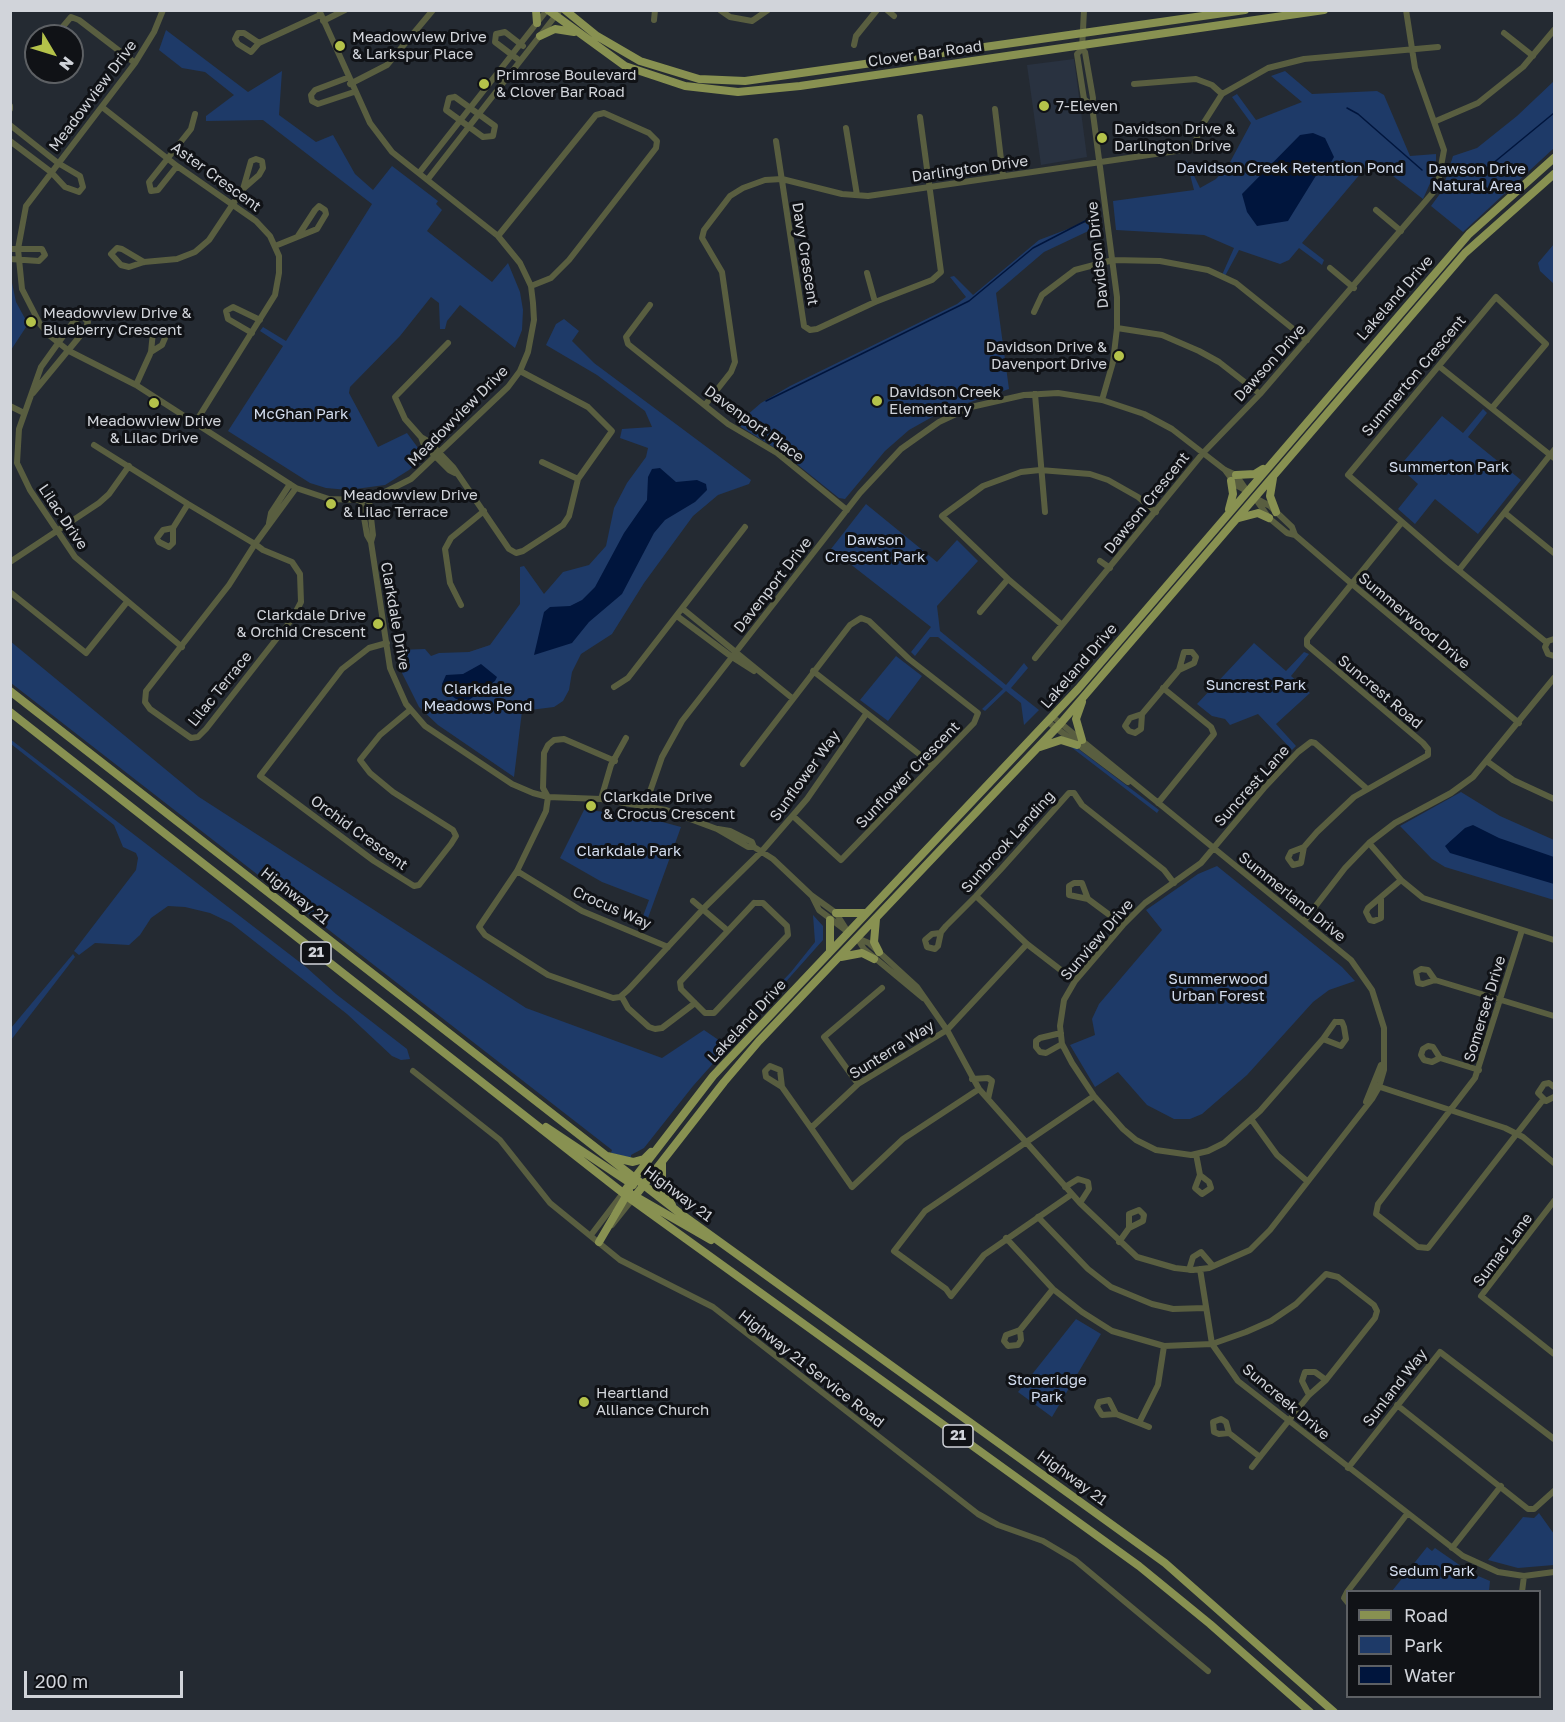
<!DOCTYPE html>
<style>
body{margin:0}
#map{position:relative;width:1565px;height:1722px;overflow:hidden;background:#242a32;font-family:"Golos Text",sans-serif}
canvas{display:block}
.frame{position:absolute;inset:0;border:12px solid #d1d4da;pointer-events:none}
.legend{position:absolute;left:1346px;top:1590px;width:195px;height:108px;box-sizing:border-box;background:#101216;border:2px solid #5d6064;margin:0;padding:8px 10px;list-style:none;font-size:18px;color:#d1d4da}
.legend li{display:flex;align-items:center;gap:12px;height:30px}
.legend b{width:30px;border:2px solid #5d6064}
.north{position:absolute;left:24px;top:24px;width:60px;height:60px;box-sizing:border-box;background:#101216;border:2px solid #5d6064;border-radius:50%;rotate:128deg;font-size:16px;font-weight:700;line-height:24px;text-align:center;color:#d1d4da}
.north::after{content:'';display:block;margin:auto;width:21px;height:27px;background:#b4c24a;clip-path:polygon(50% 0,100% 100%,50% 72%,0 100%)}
.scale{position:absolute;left:24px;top:1671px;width:159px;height:27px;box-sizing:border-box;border:3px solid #d1d4da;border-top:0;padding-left:8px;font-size:18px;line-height:21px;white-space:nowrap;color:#d1d4da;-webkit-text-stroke:4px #101216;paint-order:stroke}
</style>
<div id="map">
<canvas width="1565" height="1722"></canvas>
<div class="frame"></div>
<ul class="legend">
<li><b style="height:8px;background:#889151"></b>Road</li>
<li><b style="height:16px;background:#1e3a68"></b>Park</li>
<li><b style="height:16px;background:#00153d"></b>Water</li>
</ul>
<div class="north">N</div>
<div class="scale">200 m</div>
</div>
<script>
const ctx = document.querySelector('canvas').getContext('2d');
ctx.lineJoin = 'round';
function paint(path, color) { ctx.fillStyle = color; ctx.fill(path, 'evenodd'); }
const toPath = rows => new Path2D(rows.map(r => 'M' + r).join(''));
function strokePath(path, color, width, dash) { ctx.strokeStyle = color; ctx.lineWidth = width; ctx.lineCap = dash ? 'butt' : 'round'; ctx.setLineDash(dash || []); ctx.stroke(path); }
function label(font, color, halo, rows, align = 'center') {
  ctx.font = font + ' "Golos Text",sans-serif'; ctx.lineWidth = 6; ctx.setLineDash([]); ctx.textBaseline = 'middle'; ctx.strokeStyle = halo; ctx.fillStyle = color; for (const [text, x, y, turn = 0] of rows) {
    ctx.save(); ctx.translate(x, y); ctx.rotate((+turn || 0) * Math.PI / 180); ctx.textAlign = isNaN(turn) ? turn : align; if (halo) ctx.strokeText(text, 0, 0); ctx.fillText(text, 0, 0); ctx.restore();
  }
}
paint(toPath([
 [1074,59,1087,157,1041,165,1027,65]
]), '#293240');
paint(toPath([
 [166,30,248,92,282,71,279,115,316,142,333,135,355,174,373,190,392,166,438,201,436,204,442,210,427,231,492,282,508,263,520,292,523,310,522,330,515,348,460,305,447,321,445,329,440,329,439,303,431,297,400,336,350,387,349,393,378,447,407,433,424,456,409,470,385,485,348,490,326,488,310,483,228,431,283,346,260,331,263,327,286,341,372,204,263,120,206,121,206,116,234,95,205,72,182,68,159,50],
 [1285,71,1312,94,1377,91,1384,95,1410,156,1436,154,1436,170,1423,199,1372,160,1302,243,1324,260,1322,265,1299,248,1289,260,1280,264,1239,250,1225,276,1222,275,1234,248,1204,235,1116,230,1113,201,1194,190,1186,159,1200,188,1216,179,1228,166,1251,123,1232,97,1237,94,1256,120,1302,102,1271,76],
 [1554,81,1554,148,1463,232,1431,206,1442,191,1453,156,1477,148,1517,116],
 [1097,218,1099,226,1044,252,996,293,1009,389,941,412,909,430,885,451,845,499,839,498,783,453,741,427,739,422,761,403,790,386,957,304,966,297,950,277,954,276,973,295,1039,240],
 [1554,244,1554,284,1540,271,1538,263],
 [11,278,16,302,28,324,11,350],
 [564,319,579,331,572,341,594,363,751,480,749,484,718,495,693,516,644,583,612,634,581,654,572,672,569,690,563,701,554,707,522,711,514,777,438,725,419,707,402,673,399,650,425,649,431,656,439,653,469,652,490,645,520,604,520,567,524,566,544,594,563,572,589,565,606,546,614,508,627,483,646,457,648,448,620,438,622,429,652,427,645,411,597,375,546,345,556,324],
 [1483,409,1487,413,1468,437,1521,480,1478,534,1435,499,1415,524,1398,509,1418,484,1399,467,1442,416,1463,433],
 [866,504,937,562,957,540,978,561,937,606,940,631,1006,685,1024,663,1028,668,1011,688,1039,710,1024,725,1021,703,1006,691,985,711,982,709,1003,689,938,637,930,637,915,656,911,652,931,627,831,549],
 [10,641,199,797,526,1008,662,1058,704,1030,723,1043,791,972,815,942,813,915,823,926,823,940,693,1086,644,1148,631,1155,631,1158,611,1153,612,1150,11,683],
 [1254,643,1286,671,1304,652,1309,654,1291,676,1310,693,1276,724,1296,746,1292,750,1258,714,1230,725,1225,719,1212,716,1197,704],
 [896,656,922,676,888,721,860,700],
 [10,739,306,967,336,994,407,1049,410,1059,401,1060,392,1056,347,1014,231,923,210,913,185,907,168,906,151,918,140,935,129,945,95,943,79,955,74,951,136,870,138,858,136,853,123,847,114,825,11,744],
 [1058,742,1073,745,1159,810,1157,813,1071,747],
 [1461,792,1500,816,1554,840,1554,900,1445,867,1432,859,1400,826],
 [584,810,633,814,681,827,644,929,639,927,649,900,602,882,560,858],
 [1217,866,1342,967,1355,981,1329,990,1313,1002,1247,1075,1202,1114,1190,1119,1174,1119,1147,1105,1118,1072,1095,1087,1070,1045,1095,1035,1092,1019,1099,1004,1162,930,1146,910,1198,874],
 [73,954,75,957,11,1040,11,1028],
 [1076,1319,1101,1334,1052,1417,1018,1392],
 [1539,1513,1554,1534,1554,1565,1518,1568,1488,1560,1523,1517,1534,1518],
 [1427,1547,1432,1551,1435,1548,1471,1573,1490,1581,1489,1591,1392,1591]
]), '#1e3a68');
paint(toPath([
 [1313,133,1325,138,1334,157,1330,164,1317,174,1288,221,1257,226,1247,212,1242,194,1300,135],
 [660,468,676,482,697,480,706,484,707,490,695,502,665,520,654,533,622,594,589,622,572,643,534,655,544,612,550,607,570,606,582,600,595,587,624,533,647,500,648,477,652,469],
 [481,664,497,677,495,681,469,700,456,699,445,691,442,684,446,675,463,674],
 [1473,825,1499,838,1554,857,1554,884,1450,853,1445,846,1465,828]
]), '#00153d');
strokePath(toPath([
 [1347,108,1358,114,1422,170],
 [1461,174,1486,169,1554,113],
 [766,401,969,301,1033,248,1091,218]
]), '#00153d', 1.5);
strokePath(toPath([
 [163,10,154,32,135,63,26,206,18,249,22,289,40,324,50,336,69,351,136,385,296,488,329,499,361,500,369,500,411,479,508,387,520,371,528,352,534,320,533,303,531,286,520,263,498,236,392,152,370,123,319,10],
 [720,10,730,17,752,21,768,10],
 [887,10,894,16],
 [1084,10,1082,49,1085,52,1093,98,1092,106,1117,297,1117,328,1113,362,1102,400],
 [654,20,655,10],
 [323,21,345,10],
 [1504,33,1533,56],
 [55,36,71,17,79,20,135,63],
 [259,43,244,33,238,33,235,39,238,44,251,52,259,43,320,15],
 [854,45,856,36,877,10],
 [1082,49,1077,54,1084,99,1092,106],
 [520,61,495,42,496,34,505,32,523,46],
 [347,78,315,90,311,95,312,101,318,104,354,92],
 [350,84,387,65,433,10],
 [1134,84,1196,79,1212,85,1222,94],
 [455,97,495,126,493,136,483,137,446,110,449,98,455,97],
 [10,106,10,109],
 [102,107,177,166,256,221,270,236,279,256,279,273,275,295,195,423],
 [995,109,1003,176],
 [1436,121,1478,103,1523,67,1554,30],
 [10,125,58,163,80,176,83,187,79,192,65,187,51,172,10,141],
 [846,128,857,195],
 [776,141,804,326,810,330,817,329,875,302,932,280,941,272,920,117],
 [177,166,158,190,151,191,149,182,191,129,195,114],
 [419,173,547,10],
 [428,179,560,10],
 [1376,210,1401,231],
 [498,236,596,115,604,113,649,133,657,141,656,148,569,260,551,278,531,286],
 [275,246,317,229,326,214,325,210,319,206,315,210,298,236],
 [10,249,42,249,45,255,39,261,10,259],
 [144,262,122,249,117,248,111,254,121,265,129,267,144,262,177,259,195,252,209,240,243,189,259,175,263,168,262,161,256,159,251,161,243,189],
 [1330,268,1354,288],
 [867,273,875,302],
 [650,305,626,337,628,344,728,424,777,453,847,510],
 [1034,312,1042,295,1075,270,1113,260,1160,261,1208,270,1236,283,1307,340],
 [1117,328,1162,335,1199,351,1219,362,1260,394],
 [252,333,228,319,226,311,233,307,260,320],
 [448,343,395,397,405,419,421,437,424,445,449,470,455,473],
 [1440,367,1554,458],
 [136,385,151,352,153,332,159,329,165,333,165,338,162,345,151,352],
 [33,393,85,330,88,322,84,318,81,316,74,321,41,367,19,429,17,463,30,490,75,557,182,647],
 [1035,394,1045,512],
 [705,405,731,372,735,362,722,272,702,238,704,230,730,196,743,188,765,180,782,179,842,194,868,196,1183,150,1194,145,1201,127,1222,94,1268,68,1304,59,1438,47],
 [10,406,24,413],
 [1492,408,1546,344,1496,297,1348,475,1446,560,1546,642],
 [421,437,428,441,453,467,509,549,516,553,523,551,563,525,569,516,578,479,612,431,588,407,520,371],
 [94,445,188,504,255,544,263,550,292,562,300,574,301,602,292,619,206,729,198,737,191,738,150,709,145,702,146,691,229,585,255,544,296,488],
 [542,462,578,479],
 [1225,470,1236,485,1247,491],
 [1255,498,1270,506,1292,527,1295,535,1352,584,1519,723],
 [1255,498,1269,518,1287,533,1295,535],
 [361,500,367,535,371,542],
 [369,500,373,535,371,542,390,668,406,704,425,726,512,784,533,793,548,797,601,799,666,810,717,829,748,847,754,847,773,859,811,895,836,913,848,932],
 [1505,513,1554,553],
 [269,523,271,513,290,484],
 [173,528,163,530,157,538,159,542,169,547,173,543,173,528,188,504],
 [1100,561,1110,568],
 [10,562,99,503,109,494,129,466],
 [1459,570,1554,450],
 [10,592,86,653,127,602],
 [461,605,450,583,445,549,451,538,484,511],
 [683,609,792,698],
 [980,612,1008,579],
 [677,616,732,657,754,671],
 [1061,624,1008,579,942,516,983,486,1021,472,1040,470,1090,474,1108,480,1138,497,1156,512],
 [1554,639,1548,641,1545,647,1548,654,1554,656],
 [387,643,369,648,342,669,260,776,374,861,414,886,419,885,451,844,456,836,453,830,393,792,370,773,360,760,380,735,410,710],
 [1035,658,1203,453,1260,394,1437,188,1444,150,1415,68,1406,10],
 [813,671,933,765],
 [614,687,628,678,745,527],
 [1142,714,1141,729,1135,733,1129,731,1125,726,1130,718,1142,714,1179,670,1194,663,1196,657,1192,652,1184,652,1179,670],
 [1048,722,1128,782],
 [615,761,564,739,554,740,548,745,544,753,543,788,548,797,546,811,517,871,479,927,485,935,548,975,613,998,620,997,628,990,703,909,762,851,807,799,866,714],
 [1488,762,1513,780,1554,799],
 [743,764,850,625,861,618,869,621,909,659,978,713,974,723,841,860,793,816],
 [601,799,611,765,626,738],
 [1158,803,1214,734,1211,727,1163,688],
 [645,806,662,757,682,721,860,493,901,449,939,422,971,407,1024,395,1058,393,1102,400,1144,414,1172,429,1225,470,1236,475,1247,491],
 [718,829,730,831,752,842,754,847],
 [1369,843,1401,880,1423,898,1554,940],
 [1304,847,1291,852,1288,858,1293,865,1301,863,1304,847,1317,832,1354,797,1428,755,1428,749,1423,743,1307,645,1307,639,1402,522],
 [517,871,582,911,668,947],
 [812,896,819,910,848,932],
 [976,896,1027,944,1075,981],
 [1088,899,1082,883,1074,883,1069,886,1069,895,1088,899,1123,925],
 [1381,899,1381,918,1374,921,1370,920,1366,912,1368,908,1401,880],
 [693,901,727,930],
 [754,903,763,903,787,926,788,935,714,1013,705,1013,681,989,680,982,754,903],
 [1304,921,1345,868,1369,843,1395,823,1451,793,1473,777,1554,678],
 [1522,930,1475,1078,1378,1204,1376,1214,1418,1247,1428,1248,1543,1100],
 [941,932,938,946,935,949,927,947,925,940,932,934,940,933,941,932,946,926,976,896,1002,868,1069,793,1074,793,1082,805,1164,870,1174,883],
 [857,938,869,943,917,987,947,1030,979,1089,1080,1203,1137,1257,1175,1268,1193,1270,1209,1268,1250,1250,1270,1230,1372,1099,1379,1087,1384,1070,1384,1028,1372,990,1351,960,1053,717],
 [857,938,864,949,923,998],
 [1435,980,1423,984,1418,983,1416,972,1421,969,1428,970,1435,980,1554,1016],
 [623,999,628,1008,649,1027,655,1029,662,1028,695,1003],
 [1335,1022,1342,1022,1344,1027,1346,1039,1341,1046,1323,1039,1335,1022],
 [1061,1033,1040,1038,1036,1041,1036,1047,1040,1052,1046,1053,1062,1044],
 [1323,1039,1260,1111,1224,1143,1208,1151,1191,1155,1156,1150,1136,1140,1123,1129,1094,1096,1072,1063,1062,1044,1060,1026,1064,1000,1075,981,1123,925,1145,903,1201,863,1264,788,1298,752,1311,742,1315,743,1366,788],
 [1440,1058,1432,1062,1424,1060,1421,1055,1423,1049,1428,1046,1433,1047,1440,1058,1479,1070],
 [413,1071,500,1140,550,1203,620,1260,713,1307,978,1514,998,1525,1043,1541,1075,1560,1208,1671],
 [972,1079,988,1078,992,1081,988,1099],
 [858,1084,824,1037,882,988],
 [1374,1085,1505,1128,1523,1137,1554,1163],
 [782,1087,780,1070,770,1066,765,1071,766,1077,782,1087,811,1128],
 [1554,1087,1549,1083,1544,1084,1538,1093,1546,1101,1554,1097],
 [979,1089,903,1139,852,1187,811,1128,858,1084,947,1030,1027,944],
 [1366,1102,1381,1065],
 [1251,1119,1277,1155,1307,1181],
 [1196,1154,1200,1175,1195,1188,1202,1194,1211,1188,1209,1182,1200,1175],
 [1065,1187,1078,1179,1088,1182,1089,1189,1080,1203],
 [1072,1194,984,1255,951,1296,946,1289,894,1251,925,1211,1094,1096],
 [1554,1201,1481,1296,1554,1354],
 [1038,1217,1088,1269,1111,1287,1152,1304,1173,1309,1205,1308],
 [612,1225,632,1200],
 [591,1235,623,1193],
 [1006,1238,1053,1289,1082,1312,1112,1331,1164,1346,1212,1344,1246,1332,1271,1321,1296,1304,1326,1274,1338,1277,1374,1305,1377,1311,1375,1318,1326,1380,1309,1395,1252,1467],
 [1119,1242,1129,1228,1143,1221,1144,1215,1139,1210,1129,1214,1129,1228],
 [1200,1269,1212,1344,1238,1381,1463,1556,1498,1572,1524,1576,1554,1572],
 [1189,1270,1193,1257,1201,1252,1213,1266],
 [1020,1330,1021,1340,1018,1345,1008,1346,1004,1341,1006,1335,1020,1330,1053,1289],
 [1309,1395,1302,1381,1305,1372,1315,1372,1326,1380],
 [1397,1405,1528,1509,1534,1509,1554,1491],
 [1116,1414,1102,1415,1097,1407,1099,1402,1109,1400,1116,1414,1139,1423,1158,1385,1164,1346],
 [1139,1423,1149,1427],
 [1229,1433,1219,1434,1214,1432,1213,1422,1221,1419,1226,1422,1229,1433,1260,1457],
 [1348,1468,1440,1352,1554,1439],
 [1452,1548,1501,1486],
 [1522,1592,1524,1576],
 [1348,1603,1344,1598,1347,1592,1407,1514]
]), '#595e40', 6);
strokePath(toPath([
 [536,10,537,23],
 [548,10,625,66,685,86,738,92,800,86,1324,10],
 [565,10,597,36,640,61,699,79,745,81,1245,10],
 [540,36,555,29,574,32],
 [1236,475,1255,474,1263,469],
 [1273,478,1270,496,1276,512],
 [1229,509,1233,494,1231,481],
 [1239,518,1258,513,1269,518],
 [10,691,677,1211,1165,1563,1334,1712],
 [10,712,632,1200,1139,1566,1210,1624,1310,1712],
 [1082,740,1076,719,1082,702],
 [1040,747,1061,740,1077,745],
 [836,913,866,913],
 [876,919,874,942,879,952],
 [830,920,830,951],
 [841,957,862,953,874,959],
 [546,1127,633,1185],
 [607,1156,633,1162,644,1159,651,1152],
 [662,1163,662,1188,672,1205],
 [623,1193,713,1076,1078,689,1469,234,1554,158],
 [633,1195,711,1240],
 [632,1200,724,1082,759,1041,1061,723,1465,253,1554,174],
 [599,1242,629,1191]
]), '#889151', 8);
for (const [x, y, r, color] of [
 [340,46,6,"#b4c24a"],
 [484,84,6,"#b4c24a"],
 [1044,106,6,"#b4c24a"],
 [1102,138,6,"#b4c24a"],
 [31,322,6,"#b4c24a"],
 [1119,356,6,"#b4c24a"],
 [877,401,6,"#b4c24a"],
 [154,403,6,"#b4c24a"],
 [331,504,6,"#b4c24a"],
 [378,624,6,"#b4c24a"],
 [591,806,6,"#b4c24a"],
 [584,1402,6,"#b4c24a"]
]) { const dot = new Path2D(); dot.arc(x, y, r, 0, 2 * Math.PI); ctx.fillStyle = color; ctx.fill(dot); strokePath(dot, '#101216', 2); }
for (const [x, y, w] of [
 [316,953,30],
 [958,1436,30]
]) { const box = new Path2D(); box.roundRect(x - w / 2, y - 11, w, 22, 4.5); ctx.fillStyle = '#101216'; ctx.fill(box); strokePath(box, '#d1d4da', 1.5); }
label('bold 14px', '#d1d4da', null, [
 ["21",316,953],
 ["21",958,1436]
]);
label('15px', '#d1d4da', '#101216', [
 ["Meadowview Drive",352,37],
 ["& Larkspur Place",352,54],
 ["Primrose Boulevard",496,75],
 ["& Clover Bar Road",496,92],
 ["7-Eleven",1056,106],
 ["Davidson Drive &",1114,129],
 ["Darlington Drive",1114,146],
 ["Meadowview Drive &",43,313],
 ["Blueberry Crescent",43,330],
 ["Davidson Drive &",1107,347,"right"],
 ["Davenport Drive",1107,364,"right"],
 ["Davidson Creek",889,392],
 ["Elementary",889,409],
 ["Meadowview Drive",154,421,"center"],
 ["& Lilac Drive",154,438,"center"],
 ["Meadowview Drive",343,495],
 ["& Lilac Terrace",343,512],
 ["Clarkdale Drive",366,615,"right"],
 ["& Orchid Crescent",366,632,"right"],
 ["Clarkdale Drive",603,797],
 ["& Crocus Crescent",603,814],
 ["Heartland",596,1393],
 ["Alliance Church",596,1410]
], 'left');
label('15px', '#d1d4da', '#101216', [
 ["Clover Bar Road",925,54,-8],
 ["Meadowview Drive",93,96,-53],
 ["Darlington Drive",970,169,-8],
 ["Aster Crescent",216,177,36],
 ["Davy Crescent",805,254,81],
 ["Davidson Drive",1098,255,-96],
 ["Lakeland Drive",1395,298,-49],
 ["Dawson Drive",1270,363,-48],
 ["Summerton Crescent",1414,376,-50],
 ["Meadowview Drive",458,416,-45],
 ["Davenport Place",754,424,36],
 ["Dawson Crescent",1147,503,-51],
 ["Lilac Drive",63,517,56],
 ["Davenport Drive",773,585,-52],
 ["Clarkdale Drive",395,616,80],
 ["Summerwood Drive",1414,621,40],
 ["Lakeland Drive",1079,666,-49],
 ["Lilac Terrace",220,689,-51],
 ["Suncrest Road",1380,692,40],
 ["Sunflower Crescent",908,775,-46],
 ["Sunflower Way",805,776,-54],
 ["Suncrest Lane",1252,786,-48],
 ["Orchid Crescent",359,833,36],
 ["Sunbrook Landing",1008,842,-48],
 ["Highway 21",295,896,38],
 ["Summerland Drive",1292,897,39],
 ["Crocus Way",612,908,24],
 ["Sunview Drive",1097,940,-49],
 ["Somerset Drive",1485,1009,-73],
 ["Lakeland Drive",747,1021,-47],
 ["Sunterra Way",892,1050,-32],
 ["Highway 21",678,1194,37],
 ["Sumac Lane",1503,1250,-53],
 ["Highway 21 Service Road",811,1369,38],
 ["Sunland Way",1395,1388,-52],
 ["Suncreek Drive",1286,1402,40],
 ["Highway 21",1072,1478,36]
]);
label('15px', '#d2dcee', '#101216', [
 ["Davidson Creek Retention Pond",1290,168],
 ["Dawson Drive",1477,169],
 ["Natural Area",1477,186],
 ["McGhan Park",301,414],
 ["Summerton Park",1449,467],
 ["Dawson",875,540],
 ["Crescent Park",875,557],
 ["Suncrest Park",1256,685],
 ["Clarkdale",478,689],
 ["Meadows Pond",478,706],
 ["Clarkdale Park",629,851],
 ["Summerwood",1218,979],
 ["Urban Forest",1218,996],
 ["Stoneridge",1047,1380],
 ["Park",1047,1397],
 ["Sedum Park",1432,1571]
]);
</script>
